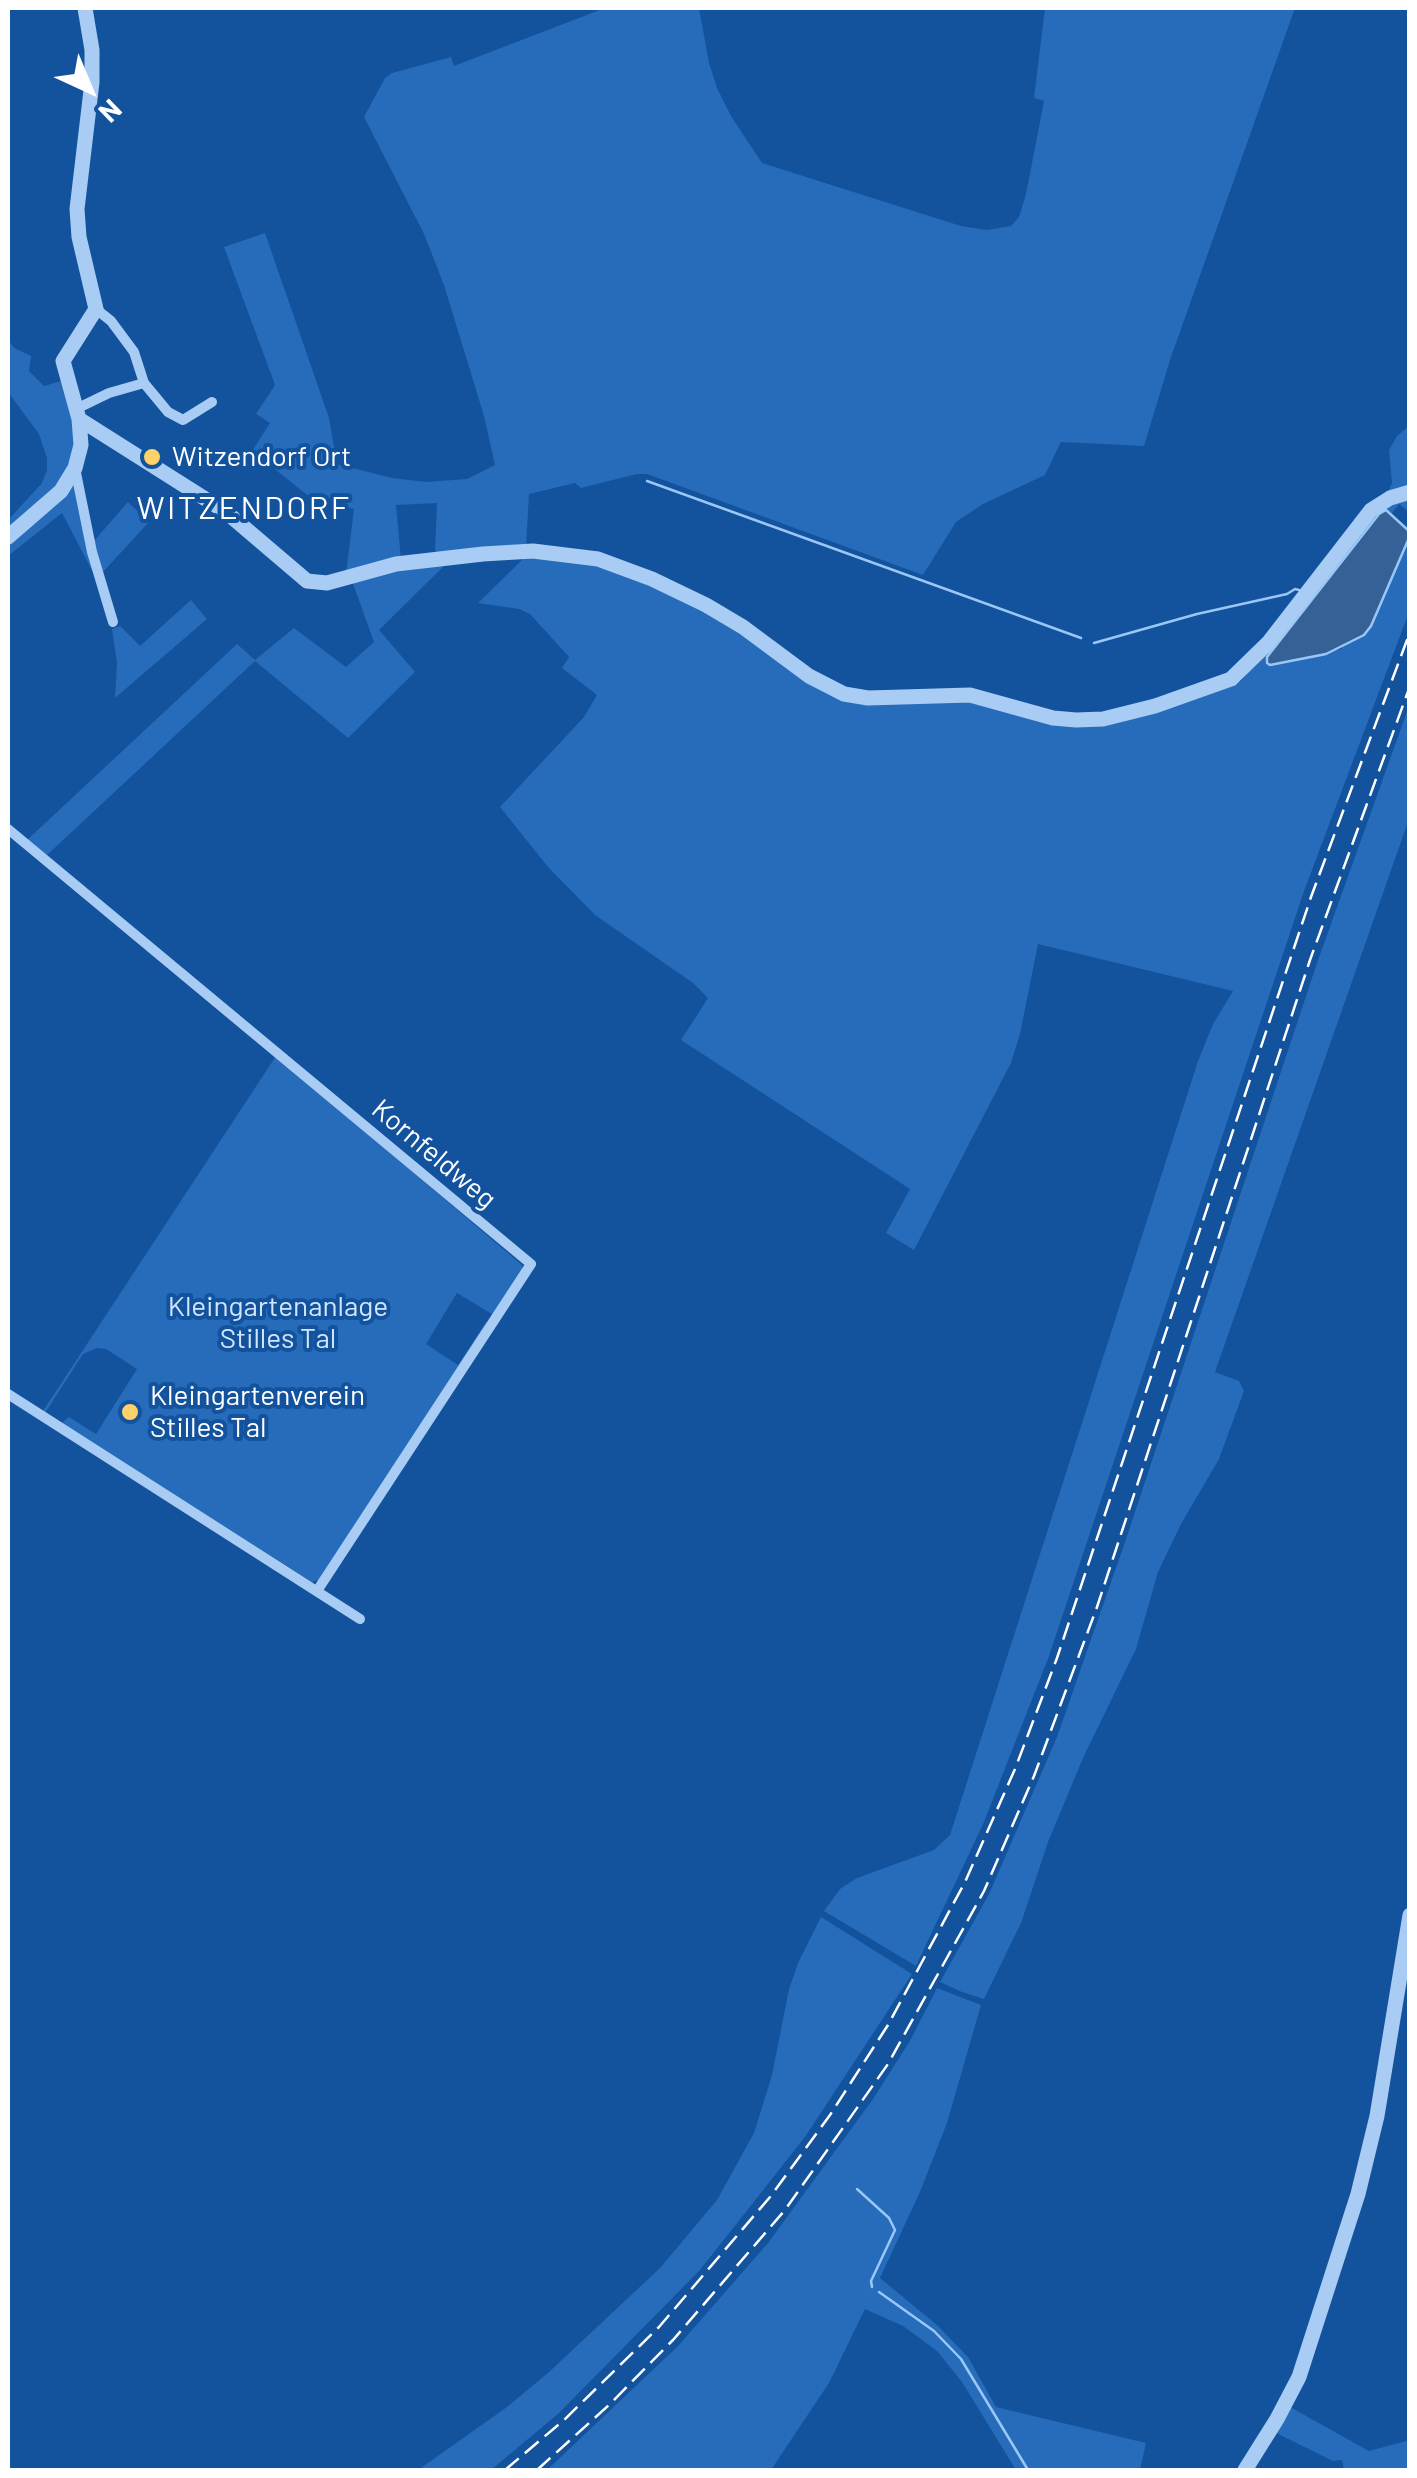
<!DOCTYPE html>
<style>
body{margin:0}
#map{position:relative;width:1417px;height:2478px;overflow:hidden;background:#13529c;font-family:Barlow,sans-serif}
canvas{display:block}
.frame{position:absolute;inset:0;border:10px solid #fff;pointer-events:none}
.north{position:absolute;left:40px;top:40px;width:100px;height:100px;-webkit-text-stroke:8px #13529c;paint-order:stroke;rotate:136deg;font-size:28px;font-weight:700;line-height:40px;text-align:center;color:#fff}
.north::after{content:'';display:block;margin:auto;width:35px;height:45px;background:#fff;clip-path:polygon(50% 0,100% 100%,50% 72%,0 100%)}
</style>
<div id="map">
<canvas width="1417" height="2478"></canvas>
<div class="frame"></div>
<div class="north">N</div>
</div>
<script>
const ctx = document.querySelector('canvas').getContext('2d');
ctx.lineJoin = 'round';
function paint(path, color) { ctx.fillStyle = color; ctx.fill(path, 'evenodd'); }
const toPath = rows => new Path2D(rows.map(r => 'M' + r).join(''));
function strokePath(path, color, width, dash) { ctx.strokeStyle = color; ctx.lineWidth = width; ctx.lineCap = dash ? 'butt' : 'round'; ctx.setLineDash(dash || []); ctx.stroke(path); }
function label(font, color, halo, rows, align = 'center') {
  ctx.font = font + ' Barlow,sans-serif'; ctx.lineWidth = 8; ctx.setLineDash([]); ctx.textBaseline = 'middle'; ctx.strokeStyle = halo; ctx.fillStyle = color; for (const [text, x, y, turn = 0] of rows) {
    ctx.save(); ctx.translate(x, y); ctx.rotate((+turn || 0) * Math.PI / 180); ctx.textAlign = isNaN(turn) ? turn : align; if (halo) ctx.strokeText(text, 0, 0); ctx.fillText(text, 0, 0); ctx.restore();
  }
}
paint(toPath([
 [605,8,699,8,709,63,717,88,731,116,762,163,961,226,987,230,1011,226,1019,217,1026,194,1044,101,1034,98,1045,8,1295,8,1170,360,1144,446,1061,442,1045,475,983,504,956,522,923,575,647,474,637,474,581,488,575,483,529,494,526,547,439,554,435,550,437,503,396,505,401,559,346,574,354,509,311,498,252,451,270,423,256,414,275,385,224,247,265,233,329,418,337,464,392,478,426,482,467,479,495,465,484,416,444,285,424,234,364,117,385,78,392,73,451,57,454,66],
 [8,339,14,348,31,356,29,371,44,386,61,381,78,432,65,477,8,532,8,520,42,483,47,470,47,458,39,434,8,392],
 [1409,426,1409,487,1387,494,1392,483,1389,450,1397,436],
 [74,483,97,580,62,513,8,556,8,544,53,508],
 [1409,497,1409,512,1399,504,1392,513,1386,510,1267,657,1270,665,1341,649,1409,538,1409,532,1409,612,1303,894,1049,1656,984,1822,916,1966,824,1911,840,1889,857,1878,934,1850,950,1835,1198,1061,1213,1024,1233,991,1038,944,1020,1034,1011,1063,914,1250,886,1233,910,1189,681,1040,708,998,693,983,595,915,548,867,500,807,584,717,597,695,562,668,569,657,530,614,519,609,478,603,524,558,567,559,616,570,704,609,862,705,969,700,1039,719,1185,703,1241,681,1375,513],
 [128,502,149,522,102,573,93,542],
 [441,562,443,567,379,630,415,672,348,738,255,661,46,856,27,840,237,644,255,660,294,628,346,667,374,642,352,581,383,571],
 [191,600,207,619,115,698,117,663,112,629,120,626,140,646],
 [1409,706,1409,819,1215,1372,1239,1381,1244,1391,1219,1459,1181,1524,1158,1572,1136,1649,1083,1758,1048,1842,1021,1923,984,1999,962,1992,940,1982,989,1894,1057,1737,1125,1542,1317,963],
 [276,1056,522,1265,523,1271,495,1316,457,1293,426,1344,458,1365,486,1322,488,1324,319,1580,312,1582,62,1423,69,1417,96,1434,137,1369,106,1349,97,1348,83,1354,45,1413,43,1411],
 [821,1917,912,1974,805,2137,700,2270,559,2413,491,2470,418,2470,507,2407,549,2372,660,2268,717,2200,754,2133,772,2075,789,1989,798,1963],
 [937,1988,981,2005,947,2123,920,2192,880,2278,937,2325,968,2357,996,2407,1146,2443,1140,2470,1016,2470,962,2382,937,2351,903,2326,865,2309,829,2383,771,2470,547,2470,678,2346,768,2243,873,2099,911,2039],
 [1290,2407,1369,2451,1406,2441,1409,2444,1409,2470,1344,2470,1342,2460,1333,2461,1276,2433]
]), '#266cba');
const water = toPath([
 [1386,510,1409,531,1409,538,1371,626,1364,635,1326,654,1270,665,1267,663,1267,657,1379,514,1386,510]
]);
paint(water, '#356197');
strokePath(water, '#9ac7f7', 2.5);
strokePath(toPath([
 [647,481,1081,638],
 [1094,643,1197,614,1287,594,1295,589,1299,590],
 [857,2189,889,2218,895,2230,871,2281,872,2287],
 [879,2292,934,2331,961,2359,1028,2470]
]), '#9ac7f7', 2.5);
strokePath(toPath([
 [96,309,111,321,134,352,144,383,168,412,183,420,212,402],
 [76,409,109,393,144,383],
 [75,468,92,552,113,622],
 [8,829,531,1264,317,1591],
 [8,1394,360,1619]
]), '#a8ccf4', 10);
strokePath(toPath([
 [79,419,226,512,307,581,327,583,396,564,483,554,533,551,598,559,652,579,706,605,743,627,809,676,844,694,868,698,970,695,1053,718,1076,720,1103,719,1155,706,1231,679,1268,643,1371,510,1390,498,1410,492],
 [8,537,61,491,75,468,81,445,79,419,63,361,96,309,79,237,77,209,92,82,92,50,85,8],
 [1245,2470,1277,2419,1299,2377,1358,2194,1377,2116,1410,1915]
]), '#a8ccf4', 15);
strokePath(toPath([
 [505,2470,564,2420,659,2327,770,2197,830,2115,888,2025,965,1882,1015,1769,1057,1658,1311,897,1410,632],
 [537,2470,609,2405,673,2340,785,2210,888,2064,984,1891,1034,1776,1097,1607,1310,960,1410,686]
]), '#fff', 2.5, [18, 8]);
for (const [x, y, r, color] of [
 [152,457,10,"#ffd16b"],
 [130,1412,10,"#ffd16b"]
]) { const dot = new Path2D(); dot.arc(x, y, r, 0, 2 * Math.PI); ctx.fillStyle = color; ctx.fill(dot); strokePath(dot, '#13529c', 4); }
label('28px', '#fff', '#13529c', [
 ["Witzendorf Ort",172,457],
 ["Kleingartenverein",150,1396],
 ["Stilles Tal",150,1428]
], 'left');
label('28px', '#fff', '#13529c', [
 ["Kornfeldweg",434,1154,40]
]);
label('28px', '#d1e6fd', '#13529c', [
 ["Kleingartenanlage",278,1307],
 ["Stilles Tal",278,1339]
]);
ctx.letterSpacing = '2.5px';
label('32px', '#fff', '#13529c', [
 ["WITZENDORF",244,508]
]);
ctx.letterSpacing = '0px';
</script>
